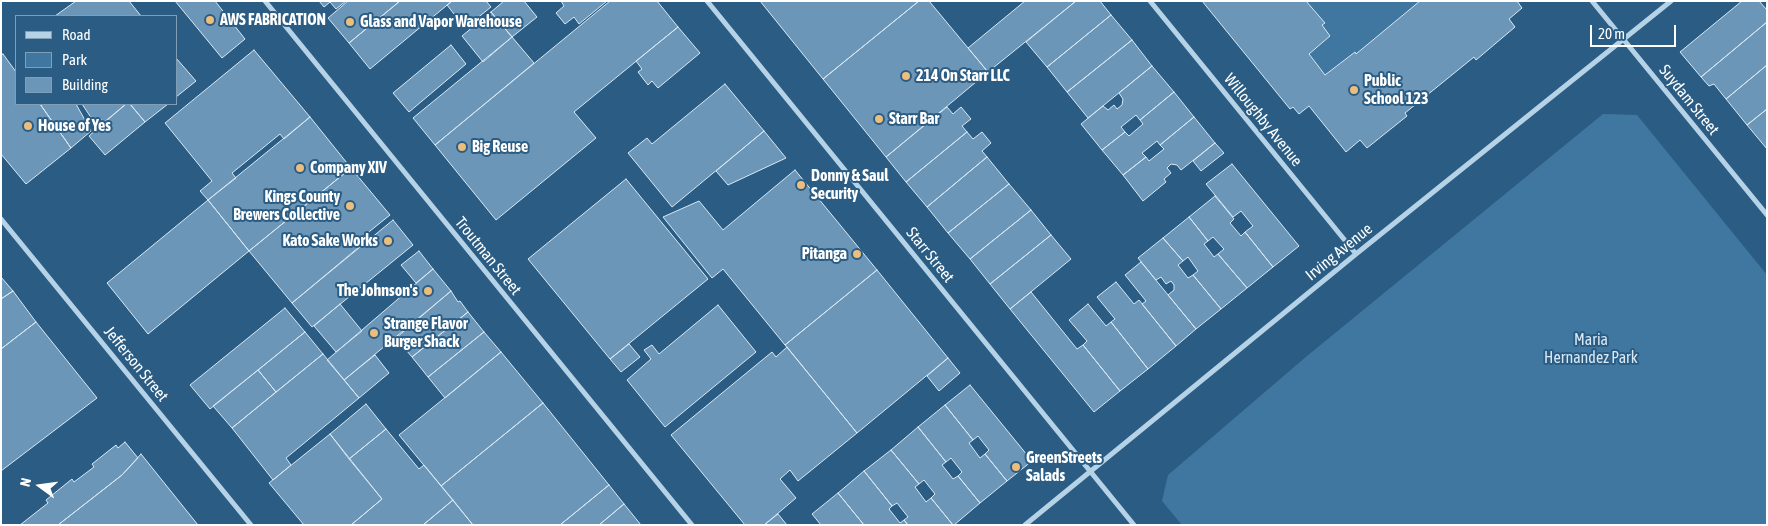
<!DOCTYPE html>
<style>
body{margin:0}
#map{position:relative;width:1768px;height:526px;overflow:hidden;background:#2b5d84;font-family:"Asap Condensed",sans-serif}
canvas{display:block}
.frame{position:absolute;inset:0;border:2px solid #fff;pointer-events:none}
.legend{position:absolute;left:15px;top:15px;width:162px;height:90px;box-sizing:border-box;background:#2b5d84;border:1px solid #809eb5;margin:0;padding:6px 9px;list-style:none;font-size:15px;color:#fff}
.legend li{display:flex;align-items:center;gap:10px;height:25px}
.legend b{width:25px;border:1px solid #809eb5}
.north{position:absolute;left:15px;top:461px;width:50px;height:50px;-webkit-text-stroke:4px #2b5d84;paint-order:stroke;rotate:284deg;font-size:14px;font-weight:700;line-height:20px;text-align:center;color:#fff}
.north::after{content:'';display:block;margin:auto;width:18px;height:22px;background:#fff;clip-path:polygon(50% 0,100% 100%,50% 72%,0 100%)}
.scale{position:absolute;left:1590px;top:25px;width:86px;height:22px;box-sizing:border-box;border:2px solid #fff;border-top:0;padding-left:6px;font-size:15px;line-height:18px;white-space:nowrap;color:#fff;-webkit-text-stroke:4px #2b5d84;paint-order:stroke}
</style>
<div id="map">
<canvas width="1768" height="526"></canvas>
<div class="frame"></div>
<ul class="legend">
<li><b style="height:6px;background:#b5d2e7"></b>Road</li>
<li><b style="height:14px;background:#4077a0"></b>Park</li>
<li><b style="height:14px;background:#6b96b7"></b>Building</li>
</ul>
<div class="north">N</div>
<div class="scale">20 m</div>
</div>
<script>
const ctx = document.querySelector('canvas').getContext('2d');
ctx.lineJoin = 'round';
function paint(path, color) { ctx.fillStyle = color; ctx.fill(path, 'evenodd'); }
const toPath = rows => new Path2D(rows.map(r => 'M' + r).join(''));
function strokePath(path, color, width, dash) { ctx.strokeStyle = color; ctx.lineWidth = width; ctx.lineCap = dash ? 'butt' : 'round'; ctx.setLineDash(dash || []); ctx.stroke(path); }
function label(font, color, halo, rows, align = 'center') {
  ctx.font = font + ' "Asap Condensed",sans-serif'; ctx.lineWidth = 4; ctx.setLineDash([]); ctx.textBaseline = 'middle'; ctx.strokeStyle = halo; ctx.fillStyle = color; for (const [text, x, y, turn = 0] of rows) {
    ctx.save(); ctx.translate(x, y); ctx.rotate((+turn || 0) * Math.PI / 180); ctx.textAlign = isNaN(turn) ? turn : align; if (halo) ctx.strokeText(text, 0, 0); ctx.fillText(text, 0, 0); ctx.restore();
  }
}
paint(toPath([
 [1306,1,1420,1,1356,54,1354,52,1325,75,1309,54,1330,36,1322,25,1324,23],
 [1603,114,1637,115,1767,275,1767,525,1182,525,1162,501,1168,475,1307,356]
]), '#4077a0');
const building = toPath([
 [76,1,129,1,141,16,55,16,76,1],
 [175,1,215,1,245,39,222,58,175,1],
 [319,1,346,1,336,9,330,2,324,7,319,1],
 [348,1,400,1,349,43,328,18,348,1],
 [400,1,452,1,370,69,349,43,400,1],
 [452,1,486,1,491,7,465,28,447,5,452,1],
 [504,1,524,1,537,17,512,37,491,12,504,1],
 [561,1,607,1,579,24,574,17,565,24,556,13,564,6,561,1],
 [610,1,657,1,678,27,574,112,596,138,496,220,435,145,610,1],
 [760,1,919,1,823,79,760,1],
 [919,1,929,1,988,72,886,157,823,79,919,1],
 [1025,1,1076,1,988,72,968,48,1025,1],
 [1076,1,1100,1,1111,15,1047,67,1026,42,1076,1],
 [1202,1,1306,1,1325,23,1322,25,1330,36,1309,54,1325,75,1355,52,1356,54,1420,1,1517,1,1522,8,1509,19,1515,27,1476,60,1474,57,1405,113,1407,116,1367,148,1360,140,1346,152,1309,106,1299,114,1293,107,1290,109,1202,1],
 [1742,1,1759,1,1767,10,1767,22,1701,77,1680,52,1742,1],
 [491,12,512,37,483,62,462,36,491,12],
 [1111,15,1132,40,1067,92,1047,67,1111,15],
 [1767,22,1767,65,1726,99,1714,84,1709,86,1701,77,1767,22],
 [678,27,700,53,658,88,652,81,648,85,638,72,642,69,636,61,678,27],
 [512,37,534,63,435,145,413,118,512,37],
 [1132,40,1152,66,1088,118,1067,92,1132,40],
 [451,45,466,64,409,112,393,93,451,45],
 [254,50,310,117,284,139,280,134,232,173,236,178,208,200,200,191,212,181,165,123,254,50],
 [3,54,16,72,16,104,40,104,71,148,26,184,1,154,1,55,3,54],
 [176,58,196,81,176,97,176,58],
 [1767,65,1767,109,1747,125,1726,99,1767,65],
 [1152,66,1174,92,1140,120,1136,115,1121,127,1125,132,1102,150,1081,124,1103,106,1108,110,1114,105,1117,109,1122,105,1123,99,1119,93,1152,66],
 [725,84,764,131,672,207,628,153,647,138,652,144,725,84],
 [1174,92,1194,117,1160,145,1157,141,1142,153,1146,157,1123,175,1102,150,1125,132,1129,136,1143,124,1140,120,1174,92],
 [40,104,76,104,91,131,71,148,40,104],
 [82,104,126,104,103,123,100,118,94,122,82,104],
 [126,104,130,104,145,122,105,155,89,136,126,104],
 [130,104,168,104,145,122,130,104],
 [947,107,953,114,961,107,971,119,962,126,967,132,906,182,886,157,947,107],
 [1767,109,1767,149,1747,125,1767,109],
 [310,117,351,168,249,251,208,200,310,117],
 [1194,117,1215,143,1181,170,1177,165,1171,164,1167,168,1171,173,1164,179,1166,182,1143,201,1123,175,1146,157,1149,161,1164,149,1160,145,1194,117],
 [764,131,786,158,728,185,716,171,764,131],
 [967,132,973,139,982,132,991,143,982,151,987,157,927,207,906,182,967,132],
 [1215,143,1224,153,1201,171,1193,161,1215,143],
 [987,157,1009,184,948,233,927,207,987,157],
 [1232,164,1299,246,1273,267,1245,232,1253,226,1241,211,1233,217,1206,184,1232,164],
 [351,168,390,215,355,243,359,247,292,303,249,251,351,168],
 [795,170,877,270,785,345,723,269,712,278,663,217,699,201,723,230,795,170],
 [626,179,708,279,610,359,528,259,626,179],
 [1009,184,1031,210,970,259,948,233,1009,184],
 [1215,196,1234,219,1230,223,1241,236,1245,232,1273,267,1247,288,1218,254,1224,249,1213,237,1208,241,1189,217,1215,196],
 [208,200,249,251,148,334,107,283,208,200],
 [1031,210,1051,235,990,284,970,259,1031,210],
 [1189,217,1208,241,1204,244,1214,257,1218,254,1247,288,1221,309,1193,275,1198,271,1188,257,1183,261,1163,238,1189,217],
 [393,220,413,245,312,327,292,303,393,220],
 [1051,235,1071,259,1010,309,990,284,1051,235],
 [1163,238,1183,261,1178,265,1188,278,1193,275,1221,309,1196,329,1168,295,1174,290,1174,285,1171,281,1166,284,1161,277,1156,280,1138,258,1163,238],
 [419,251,433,269,416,283,401,265,419,251],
 [1141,262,1196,329,1176,346,1142,304,1146,301,1125,275,1141,262],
 [433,269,451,291,344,380,327,360,433,269],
 [877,270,948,358,857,433,785,345,877,270],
 [1,277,13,291,1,299,1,277],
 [1116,282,1134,304,1139,300,1176,346,1148,369,1111,322,1115,319,1097,297,1116,282],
 [13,291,36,322,1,349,1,299,13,291],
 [451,291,458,302,460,301,468,312,412,357,396,338,451,291],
 [1031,292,1077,349,1083,345,1120,391,1094,412,1010,309,1031,292],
 [340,304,362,331,336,352,314,326,340,304],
 [1088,304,1106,326,1111,322,1148,369,1120,391,1083,345,1087,341,1069,320,1088,304],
 [718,305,756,352,665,427,627,380,651,359,644,350,652,345,659,354,718,305],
 [285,308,305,332,210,409,190,385,285,308],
 [468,312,484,332,428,377,412,357,468,312],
 [36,322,97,398,1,471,1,349,36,322],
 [305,332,323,354,276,392,258,370,305,332],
 [484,332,501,352,445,398,428,377,484,332],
 [629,344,640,357,621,372,610,359,629,344],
 [787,347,857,433,798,481,790,470,780,479,796,498,764,525,745,525,671,435,772,352,776,357,787,347],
 [501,352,543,403,441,486,399,435,501,352],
 [323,354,359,398,286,458,291,465,273,480,232,428,323,354],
 [375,355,389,373,359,398,344,380,375,355],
 [948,358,960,373,939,391,927,376,948,358],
 [258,370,276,392,232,428,213,406,258,370],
 [970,385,1032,461,1007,481,985,454,989,450,978,436,973,440,945,405,970,385],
 [543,403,609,485,560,525,473,525,441,486,543,403],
 [366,404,386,429,349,459,330,434,366,404],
 [945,405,973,440,969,443,980,458,985,454,1007,481,980,503,958,476,962,472,951,458,946,462,918,427,945,405],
 [918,427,946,462,942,465,953,479,958,476,980,503,954,525,953,525,931,498,935,494,924,480,919,484,891,450,918,427],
 [386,429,419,469,424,465,453,500,423,525,351,525,382,499,349,459,386,429],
 [330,434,382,499,351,525,304,525,269,483,330,434],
 [125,442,138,458,122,475,58,525,20,525,48,503,46,500,72,479,74,482,94,467,92,464,116,445,118,448,125,442],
 [891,450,919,484,915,487,926,502,931,498,953,525,908,525,904,520,908,517,897,503,892,506,864,471,891,450],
 [141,454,198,525,58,525,122,475,141,454],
 [864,471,892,506,889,509,900,523,904,520,908,525,864,525,838,493,864,471],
 [609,485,624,504,599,525,560,525,609,485],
 [838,493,864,525,821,525,812,514,838,493],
 [453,500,473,525,423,525,453,500],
 [624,504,641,525,599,525,624,504],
 [778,514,787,525,764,525,778,514]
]);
paint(building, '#6b96b7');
strokePath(building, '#d8e9f6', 1);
strokePath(toPath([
 [265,1,692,525],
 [707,1,1134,525],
 [1150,1,1356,254],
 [1592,1,1767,215],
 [1,219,251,525],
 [1025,525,1356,254,1671,1]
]), '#b5d2e7', 5);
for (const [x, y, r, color] of [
 [210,20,5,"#ecbe7d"],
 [350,22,5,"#ecbe7d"],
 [906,76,5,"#ecbe7d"],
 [1354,90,5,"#ecbe7d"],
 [879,119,5,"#ecbe7d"],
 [28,126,5,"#ecbe7d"],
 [462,147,5,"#ecbe7d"],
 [300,168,5,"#ecbe7d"],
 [801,185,5,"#ecbe7d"],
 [350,206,5,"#ecbe7d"],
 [388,241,5,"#ecbe7d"],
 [857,254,5,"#ecbe7d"],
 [428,291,5,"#ecbe7d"],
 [374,333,5,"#ecbe7d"],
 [1016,467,5,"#ecbe7d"]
]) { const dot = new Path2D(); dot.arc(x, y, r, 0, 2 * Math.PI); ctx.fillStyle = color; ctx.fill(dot); strokePath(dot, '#2b5d84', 2); }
label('bold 16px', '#fff', '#2b5d84', [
 ["AWS FABRICATION",220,20],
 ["Glass and Vapor Warehouse",360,22],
 ["214 On Starr LLC",916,76],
 ["Public",1364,81],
 ["School 123",1364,99],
 ["Starr Bar",889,119],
 ["House of Yes",38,126],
 ["Big Reuse",472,147],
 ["Company XIV",310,168],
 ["Donny & Saul",811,176],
 ["Security",811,194],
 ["Kings County",340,197,"right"],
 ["Brewers Collective",340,215,"right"],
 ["Kato Sake Works",378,241,"right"],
 ["Pitanga",847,254,"right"],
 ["The Johnson's",418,291,"right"],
 ["Strange Flavor",384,324],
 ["Burger Shack",384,342],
 ["GreenStreets",1026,458],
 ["Salads",1026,476]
], 'left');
label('16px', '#fff', '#2b5d84', [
 ["Suydam Street",1689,100,51],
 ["Willoughby Avenue",1263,120,51],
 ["Irving Avenue",1339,252,-39],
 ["Starr Street",930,255,51],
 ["Troutman Street",488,256,51],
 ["Jefferson Street",136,364,51]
]);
label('16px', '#d8e9f6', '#2b5d84', [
 ["Maria",1591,340],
 ["Hernandez Park",1591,358]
]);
</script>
